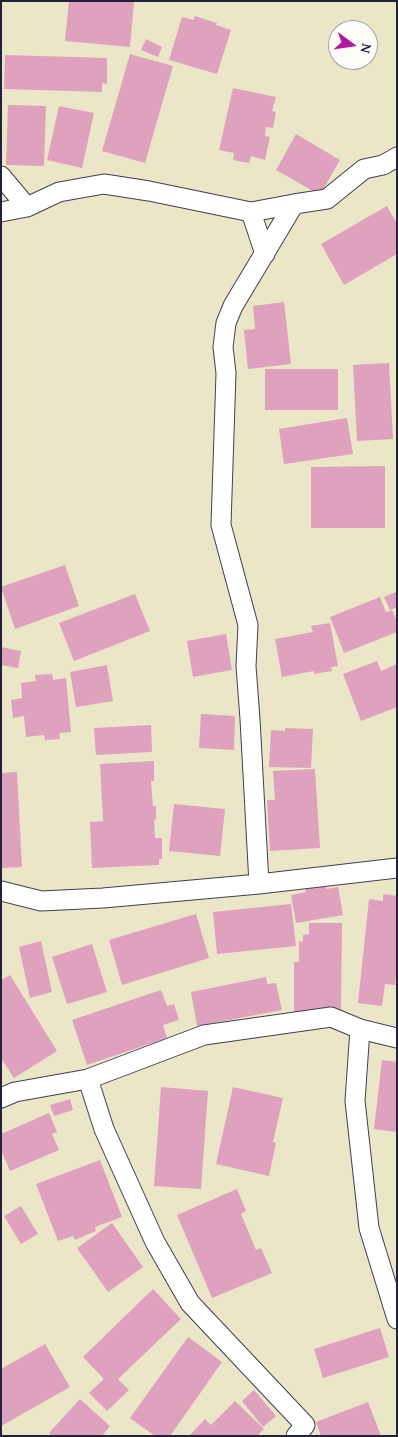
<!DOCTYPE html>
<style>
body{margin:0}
#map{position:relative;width:398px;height:1437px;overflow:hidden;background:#ece6c8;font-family:"Gentium Book Plus",serif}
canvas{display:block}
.frame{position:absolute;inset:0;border:2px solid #22223b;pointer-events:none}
.north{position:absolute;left:328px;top:20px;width:50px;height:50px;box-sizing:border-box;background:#fdfcf7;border:1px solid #a5a5ac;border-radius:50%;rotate:104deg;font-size:14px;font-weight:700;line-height:20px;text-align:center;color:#22223b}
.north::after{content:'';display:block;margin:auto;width:18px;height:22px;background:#b5179e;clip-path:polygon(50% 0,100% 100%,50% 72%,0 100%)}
</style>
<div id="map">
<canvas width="398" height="1437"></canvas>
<div class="frame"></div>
<div class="north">N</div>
</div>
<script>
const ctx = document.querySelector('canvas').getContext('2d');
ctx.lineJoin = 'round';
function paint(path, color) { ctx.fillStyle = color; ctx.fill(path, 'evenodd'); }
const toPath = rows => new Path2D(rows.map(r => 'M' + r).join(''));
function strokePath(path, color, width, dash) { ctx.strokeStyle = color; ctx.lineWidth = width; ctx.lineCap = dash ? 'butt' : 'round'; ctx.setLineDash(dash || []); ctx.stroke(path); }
paint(toPath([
 [69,1,134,2,130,47,65,41],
 [195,16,217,23,216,25,231,30,217,74,169,60,182,17,193,20],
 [146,39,162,47,158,57,141,50],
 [130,54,173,66,145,163,102,151],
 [5,55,107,58,107,84,102,83,102,92,4,89],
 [233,88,276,97,272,111,276,112,273,128,266,127,265,136,270,137,265,160,251,156,249,163,233,160,234,153,219,150],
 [8,105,46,106,44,166,6,165],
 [59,106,94,113,82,168,47,160],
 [296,134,340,160,320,195,276,170],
 [387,206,397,224,397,254,344,285,321,244],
 [284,302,291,364,248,369,244,330,255,329,253,306],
 [389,363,393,439,357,441,353,365],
 [265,369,338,369,338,410,265,410],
 [347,418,353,454,284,464,279,429],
 [385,466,385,528,311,528,311,467],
 [65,565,79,606,15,629,1,587],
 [396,592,397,607,390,610,384,597],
 [135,594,150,631,74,661,59,623],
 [380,597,386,612,392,610,397,622,397,632,344,653,330,617],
 [330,623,338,666,331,667,332,671,314,674,314,671,282,677,275,639,313,632,311,626],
 [226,634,232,670,193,677,187,641],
 [1,647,21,651,18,668,1,665],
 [377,661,381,671,397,664,397,707,361,721,343,674],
 [107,665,113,701,76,707,70,672],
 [52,674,53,680,66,678,71,732,59,733,60,739,45,740,44,735,26,737,24,716,13,718,11,700,22,698,21,683,36,681,35,675],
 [201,714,235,716,234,750,199,748],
 [151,725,152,752,96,755,94,728],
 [285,728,313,729,311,768,269,767,271,730,285,731],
 [154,761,154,781,151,781,153,806,156,806,156,820,154,819,155,838,162,838,162,859,159,859,159,865,92,868,90,822,103,821,100,764],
 [315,769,320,848,270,851,267,800,275,800,273,771],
 [17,772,22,867,1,868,1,773],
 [174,804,225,809,220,856,169,851],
 [325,883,326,889,338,887,343,915,296,923,291,895,306,892,305,886],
 [383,894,397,896,397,964,395,985,385,984,382,1006,358,1003,369,899,383,901],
 [291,904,296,946,217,954,213,912],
 [196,914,209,958,122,985,109,940],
 [309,923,342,923,341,1013,294,1013,294,962,299,962,299,941,303,942,303,935,309,934],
 [41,941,52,992,30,998,19,947],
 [92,944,107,992,67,1004,52,957],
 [10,975,57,1051,14,1078,1,1058,1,980],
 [266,977,267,984,276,983,282,1010,197,1026,191,992],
 [161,990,167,1006,174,1004,179,1020,163,1025,167,1038,87,1065,72,1020],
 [382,1060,397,1062,396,1132,374,1129],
 [161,1087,208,1091,201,1189,154,1186],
 [233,1087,283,1098,273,1142,276,1143,269,1176,216,1164],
 [70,1099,73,1110,54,1116,50,1105],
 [49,1113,57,1132,52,1134,59,1150,10,1171,1,1150,1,1134],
 [100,1160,122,1217,95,1227,96,1231,75,1240,73,1236,58,1241,36,1184],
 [237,1189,246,1211,241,1214,256,1250,261,1248,272,1273,212,1298,177,1215],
 [21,1206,38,1234,21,1244,4,1216],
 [112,1223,143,1267,108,1292,77,1248],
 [153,1289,181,1319,118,1379,129,1390,107,1411,89,1393,104,1379,83,1357],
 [380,1328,389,1357,323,1378,314,1349],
 [188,1337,222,1362,170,1436,155,1436,130,1418],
 [45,1344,70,1387,1,1426,1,1369],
 [254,1390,276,1416,263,1427,242,1401],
 [80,1399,110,1426,102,1436,52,1436,49,1433],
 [235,1401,264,1429,257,1436,189,1436,205,1419,211,1425],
 [368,1402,381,1436,321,1436,316,1422]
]), '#dea1be');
const minor = toPath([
 [1,176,27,207],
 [1,212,27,207,59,192,104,184,149,191,251,212,294,204],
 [251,212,265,254],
 [259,884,250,719,246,666,248,625,221,525,226,373,223,347,226,323,233,306,294,204,327,199,364,169,383,165,397,157],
 [1,891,41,901,103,898,259,884,397,868],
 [360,1029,355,1101,369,1228,397,1319],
 [88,1079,104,1129,155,1242,190,1303,305,1425,296,1436],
 [1,1098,15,1092,88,1079,204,1035,331,1017,360,1029,397,1038]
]);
strokePath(minor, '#403f50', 21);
strokePath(minor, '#fff', 19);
</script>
